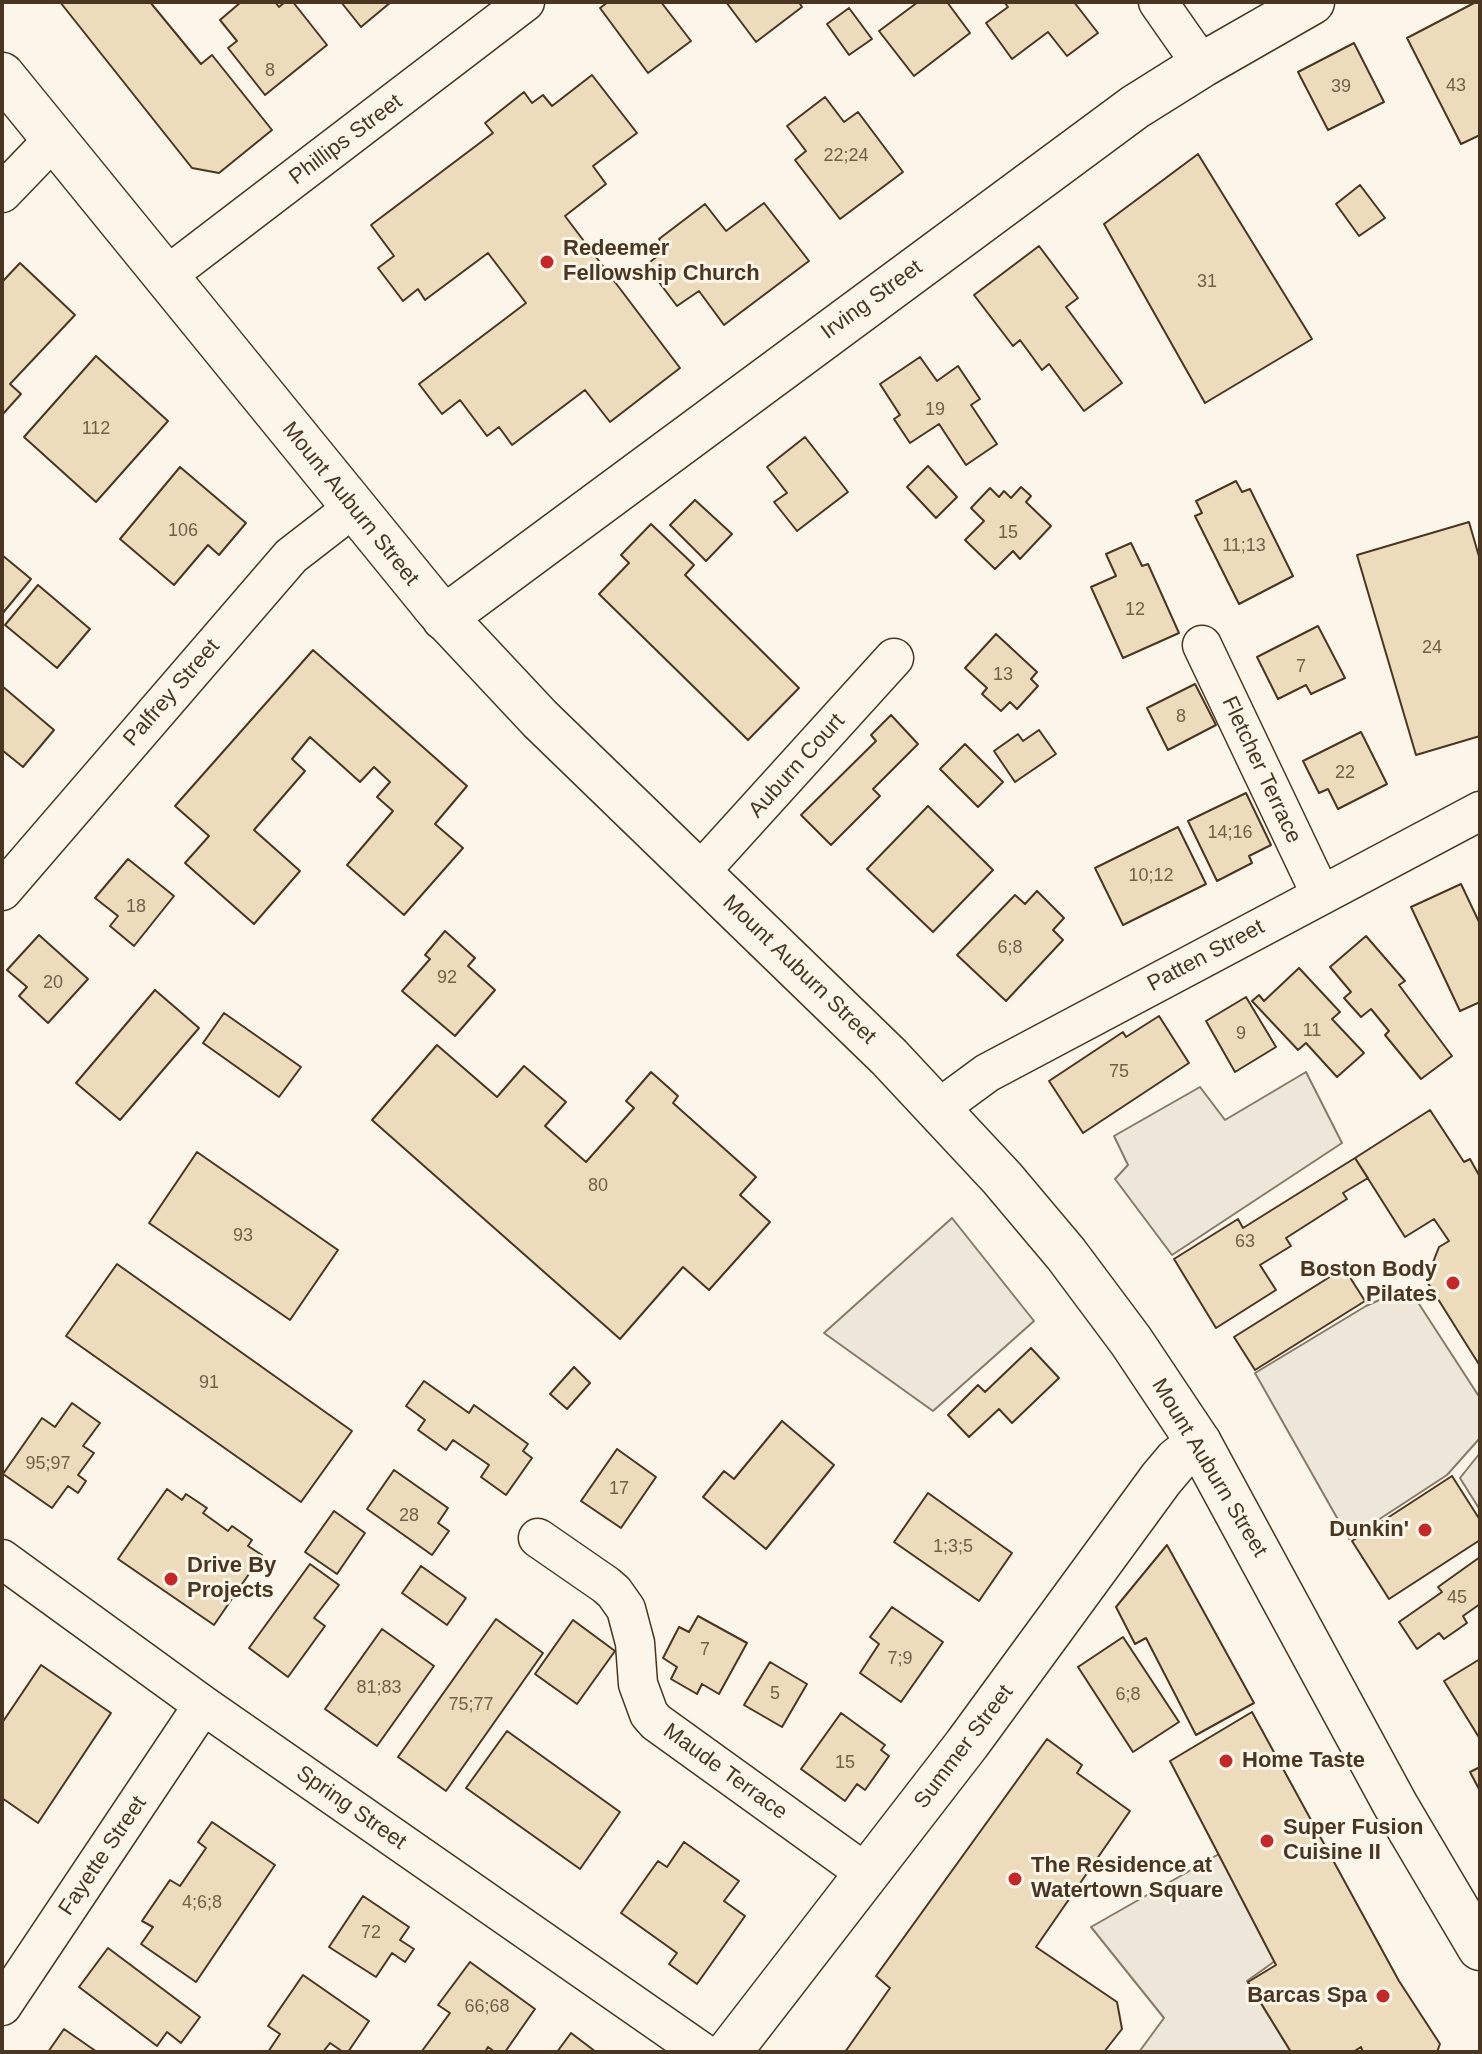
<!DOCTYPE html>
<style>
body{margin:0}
#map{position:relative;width:1482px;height:2054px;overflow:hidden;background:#fbf6e9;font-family:Arial,sans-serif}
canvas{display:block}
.frame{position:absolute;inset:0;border:4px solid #4a3520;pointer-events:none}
</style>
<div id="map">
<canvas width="1482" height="2054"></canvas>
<div class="frame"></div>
</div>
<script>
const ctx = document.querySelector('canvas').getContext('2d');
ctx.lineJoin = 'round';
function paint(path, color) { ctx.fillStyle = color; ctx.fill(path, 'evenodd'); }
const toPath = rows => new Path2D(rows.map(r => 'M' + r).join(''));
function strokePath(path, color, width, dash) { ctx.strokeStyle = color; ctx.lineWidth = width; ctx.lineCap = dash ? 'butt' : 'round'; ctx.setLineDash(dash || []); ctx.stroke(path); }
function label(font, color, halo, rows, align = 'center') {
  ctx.font = font + ' Arial,sans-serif'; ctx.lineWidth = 6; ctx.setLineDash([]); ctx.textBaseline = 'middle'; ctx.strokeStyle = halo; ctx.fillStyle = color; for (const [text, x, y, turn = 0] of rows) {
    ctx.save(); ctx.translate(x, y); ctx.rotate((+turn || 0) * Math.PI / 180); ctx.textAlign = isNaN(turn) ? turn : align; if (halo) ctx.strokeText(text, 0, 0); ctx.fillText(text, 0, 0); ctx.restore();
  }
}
const parking = toPath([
 [1306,1072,1342,1143,1172,1255,1115,1179,1128,1165,1114,1136,1200,1087,1225,1120,1306,1072],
 [952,1218,1034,1321,933,1411,824,1333,952,1218],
 [1408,1287,1480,1398,1480,1438,1447,1475,1349,1539,1255,1373,1366,1306,1408,1287],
 [1480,1453,1480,1510,1460,1478,1480,1453],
 [1219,1854,1275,1961,1247,1981,1291,2052,1139,2052,1164,2018,1091,1927,1219,1854]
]);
paint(parking, '#ede7d9');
strokePath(parking, '#887966', 2);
const building = toPath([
 [60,2,150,2,201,64,212,55,272,130,219,173,192,168,60,2],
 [241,2,275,2,279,7,285,2,293,2,327,45,265,95,228,48,237,41,220,20,241,2],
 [341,2,391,2,361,27,341,2],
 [608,2,661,2,691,41,648,73,600,8,608,2],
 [726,2,799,2,802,7,756,42,726,2],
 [918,2,947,2,970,33,914,76,879,31,918,2],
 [1004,2,1074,2,1098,33,1067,56,1048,32,1012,59,986,23,1008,7,1004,2],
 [1476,2,1480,2,1480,135,1461,144,1407,38,1476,2],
 [849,8,872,39,849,55,827,24,849,8],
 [1354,43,1384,102,1328,130,1298,72,1354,43],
 [592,75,637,133,593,166,606,184,565,216,680,368,610,422,585,390,512,445,499,427,487,436,460,400,442,414,419,384,526,303,488,253,425,300,418,289,403,301,378,268,394,256,371,225,493,133,485,123,524,92,532,103,543,95,552,106,592,75],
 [825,97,844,122,858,112,903,172,840,219,795,160,806,151,787,126,825,97],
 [1198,154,1312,339,1205,403,1104,224,1198,154],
 [1360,185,1385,218,1359,236,1336,204,1360,185],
 [764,203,809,261,724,325,699,291,677,306,646,265,667,249,659,239,705,204,726,231,764,203],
 [1039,246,1078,298,1066,307,1122,383,1084,411,1049,364,1042,370,1020,340,1013,346,974,295,1039,246],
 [20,263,75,315,10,384,21,394,2,415,2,282,20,263],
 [96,356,168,421,96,502,24,437,96,356],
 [920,357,937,381,958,366,980,399,971,405,997,444,966,465,939,424,910,443,894,419,900,415,880,384,920,357],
 [805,437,848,492,797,531,774,502,787,493,767,467,805,437],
 [928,466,957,497,936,518,907,487,928,466],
 [180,467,246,523,219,555,208,545,174,585,120,539,180,467],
 [1236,481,1242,492,1250,489,1293,576,1239,604,1195,516,1202,513,1196,501,1236,481],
 [1021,487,1031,496,1026,502,1051,526,1020,559,1013,551,995,569,965,540,984,521,971,508,990,488,999,497,1004,491,1011,498,1021,487],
 [695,500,732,534,706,561,670,525,695,500],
 [1469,522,1480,560,1480,736,1416,755,1357,555,1469,522],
 [651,524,694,565,685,575,799,688,748,740,599,594,629,563,621,555,651,524],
 [1131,543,1142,566,1148,564,1179,633,1123,658,1091,587,1116,576,1106,554,1131,543],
 [2,555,31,579,2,614,2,555],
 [38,585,90,629,57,668,5,625,38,585],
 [1318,626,1345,678,1311,694,1306,685,1278,699,1257,657,1318,626],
 [996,634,1037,672,1031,679,1038,686,1017,709,1010,702,1001,711,982,694,987,688,965,668,996,634],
 [313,650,467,786,435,824,463,848,404,915,347,865,393,811,377,797,390,782,374,767,360,782,310,737,292,759,305,771,254,830,300,871,254,924,185,863,209,836,175,806,313,650],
 [1195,684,1216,725,1168,750,1147,708,1195,684],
 [2,686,54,730,23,767,2,750,2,686],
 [891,715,918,744,873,789,880,796,831,845,801,815,876,741,871,735,891,715],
 [1039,730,1056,754,1015,782,994,751,1018,734,1023,741,1039,730],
 [1361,732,1387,784,1338,809,1328,789,1319,793,1303,761,1361,732],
 [965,744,1003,782,978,807,940,769,965,744],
 [1246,793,1271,845,1249,856,1252,863,1217,881,1188,821,1246,793],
 [928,806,993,870,933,932,867,869,928,806],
 [1178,827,1206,884,1123,925,1095,868,1178,827],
 [128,859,174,896,134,946,110,926,118,916,95,898,128,859],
 [1461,884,1480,924,1480,1002,1460,1011,1411,907,1461,884],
 [1037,891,1064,918,1053,930,1063,940,1006,1001,957,955,1015,895,1025,904,1037,891],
 [445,931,475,958,468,966,495,990,455,1036,402,991,430,959,425,955,445,931],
 [39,935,88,979,48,1023,19,996,27,987,7,970,39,935],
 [1366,936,1405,981,1399,985,1452,1056,1421,1079,1385,1035,1389,1031,1371,1009,1361,1017,1344,998,1351,992,1330,967,1366,936],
 [1299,968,1340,1012,1332,1019,1364,1053,1337,1077,1306,1043,1298,1050,1252,1001,1259,995,1264,1001,1299,968],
 [155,990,199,1028,120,1120,76,1083,155,990],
 [1246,997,1276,1047,1235,1072,1206,1021,1246,997],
 [224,1013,301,1067,279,1097,203,1043,224,1013],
 [1159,1016,1189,1063,1083,1133,1049,1081,1123,1032,1126,1037,1159,1016],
 [437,1045,497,1097,524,1066,566,1102,545,1126,586,1162,634,1108,626,1101,651,1072,678,1096,673,1103,756,1177,740,1195,770,1222,709,1290,683,1267,620,1339,372,1120,437,1045],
 [1430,1110,1464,1162,1470,1159,1480,1177,1480,1366,1426,1280,1439,1247,1449,1241,1434,1219,1405,1237,1355,1158,1430,1110],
 [197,1152,338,1250,290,1320,149,1223,197,1152],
 [1355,1158,1368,1178,1343,1193,1347,1199,1286,1238,1291,1246,1260,1265,1276,1290,1216,1328,1174,1259,1238,1219,1243,1228,1355,1158],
 [117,1264,352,1431,301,1502,66,1336,117,1264],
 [1344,1268,1365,1301,1255,1370,1234,1337,1344,1268],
 [1031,1348,1059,1378,1012,1423,999,1409,969,1437,948,1415,978,1385,985,1392,1031,1348],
 [574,1367,590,1383,567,1409,550,1394,574,1367],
 [424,1381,469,1413,474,1405,528,1444,523,1451,532,1458,506,1495,481,1477,489,1465,453,1440,446,1450,418,1430,425,1420,406,1406,424,1381],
 [72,1403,100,1423,83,1446,94,1453,78,1475,86,1481,78,1493,68,1486,52,1508,3,1474,42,1418,55,1427,72,1403],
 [782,1421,834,1465,766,1549,703,1497,724,1471,734,1479,782,1421],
 [617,1449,656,1477,621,1528,581,1501,617,1449],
 [394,1470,448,1508,438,1523,449,1531,432,1555,367,1509,394,1470],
 [1452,1476,1480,1520,1480,1540,1389,1599,1352,1541,1452,1476],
 [167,1489,182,1500,186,1494,207,1508,203,1513,228,1531,232,1526,252,1540,248,1546,262,1555,214,1625,118,1559,167,1489],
 [928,1493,1012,1553,979,1601,894,1542,928,1493],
 [334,1511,365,1533,337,1574,305,1552,334,1511],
 [1167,1545,1254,1703,1196,1735,1146,1638,1135,1644,1116,1607,1167,1545],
 [1480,1557,1480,1604,1463,1616,1467,1623,1444,1639,1439,1633,1417,1649,1399,1622,1442,1592,1438,1587,1480,1557],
 [310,1564,339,1585,314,1618,325,1626,288,1677,249,1648,310,1564],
 [421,1566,466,1598,447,1625,402,1593,421,1566],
 [892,1607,943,1642,901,1702,860,1673,879,1644,870,1637,892,1607],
 [698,1616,747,1643,719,1694,702,1684,697,1694,671,1679,677,1667,663,1658,679,1627,689,1632,698,1616],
 [496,1619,543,1653,446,1791,398,1757,496,1619],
 [573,1620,615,1651,577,1704,535,1674,573,1620],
 [382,1629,434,1666,377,1746,325,1709,382,1629],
 [1123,1637,1179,1722,1133,1752,1078,1667,1123,1637],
 [1480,1659,1480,1739,1444,1681,1480,1659],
 [770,1662,807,1684,782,1727,744,1705,770,1662],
 [41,1665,111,1713,38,1823,2,1798,2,1723,41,1665],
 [1252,1712,1399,1981,1440,2044,1437,2052,1363,2052,1361,2047,1353,2052,1291,2052,1248,1982,1276,1965,1170,1761,1252,1712],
 [841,1713,885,1745,881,1750,889,1756,865,1790,857,1784,845,1801,801,1769,841,1713],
 [507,1731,620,1812,580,1869,466,1788,507,1731],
 [1047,1739,1082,1765,1077,1773,1130,1811,1036,1947,1117,2002,1122,2029,1104,2052,845,2052,890,1988,876,1976,1047,1739],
 [1480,1767,1480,1791,1470,1772,1480,1767],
 [212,1822,275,1865,196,1982,141,1944,153,1927,142,1921,170,1880,180,1886,206,1848,198,1842,212,1822],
 [684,1842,739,1881,724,1901,745,1916,697,1984,669,1964,677,1953,621,1913,658,1861,667,1867,684,1842],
 [363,1896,409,1927,400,1940,414,1949,405,1962,392,1953,376,1977,329,1947,363,1896],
 [108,1948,200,2017,181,2043,167,2032,157,2046,79,1987,108,1948],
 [470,1962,535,2009,505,2052,495,2052,488,2047,485,2052,424,2052,422,2051,450,2013,438,2005,470,1962],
 [303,1975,369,2021,348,2052,343,2052,330,2043,323,2052,268,2052,280,2034,268,2026,303,1975],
 [64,2029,97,2052,48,2052,64,2029],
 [571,2033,596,2052,557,2052,571,2033]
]);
paint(building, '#ecdcbc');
strokePath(building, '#4a3520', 2);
const street = toPath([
 [1158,2,1202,65],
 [2,193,54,139],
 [165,277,525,2],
 [1202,645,1321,895],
 [699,873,894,658],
 [2,891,291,556,353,508],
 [938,1109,987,1073,1480,811],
 [538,1538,606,1585,614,1592,626,1609,635,1643,638,1684,649,1714,656,1722,867,1874],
 [2,1559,203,1705,702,2052],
 [2,2006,203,1705]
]);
const secondary = toPath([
 [444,618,1135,107,1202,65,1312,2],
 [729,2052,967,1744,1161,1479,1177,1460,1199,1443]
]);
const primary = toPath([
 [2,75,437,609,540,719,889,1057,1002,1178,1066,1254,1131,1341,1199,1443,1396,1806,1480,1948]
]);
strokePath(street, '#4a3520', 41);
strokePath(secondary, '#4a3520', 47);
strokePath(primary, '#4a3520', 47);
strokePath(street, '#fbf6e9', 38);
strokePath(secondary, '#fbf6e9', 44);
strokePath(primary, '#fbf6e9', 44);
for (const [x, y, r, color] of [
 [547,262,8,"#c62828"],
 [1453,1283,8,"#c62828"],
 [1425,1530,8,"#c62828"],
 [171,1579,8,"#c62828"],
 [1226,1761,8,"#c62828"],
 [1267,1841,8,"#c62828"],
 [1015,1879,8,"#c62828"],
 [1383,1996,8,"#c62828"]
]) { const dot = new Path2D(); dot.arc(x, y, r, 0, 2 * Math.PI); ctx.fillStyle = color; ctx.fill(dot); strokePath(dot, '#fbf6e9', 3); }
label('18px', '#725f47', null, [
 ["8",270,71],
 ["43",1456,86],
 ["39",1341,87],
 ["22;24",846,156],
 ["31",1207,282],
 ["19",935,410],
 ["112",96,429],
 ["106",183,531],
 ["15",1008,533],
 ["11;13",1244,546],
 ["12",1135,610],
 ["24",1432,648],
 ["7",1301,667],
 ["13",1003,675],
 ["8",1181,717],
 ["22",1345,773],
 ["14;16",1230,833],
 ["10;12",1151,876],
 ["18",136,907],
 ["6;8",1010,948],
 ["92",447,978],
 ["20",53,983],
 ["11",1312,1031],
 ["9",1241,1034],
 ["75",1119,1072],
 ["80",598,1186],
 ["93",243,1236],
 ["63",1245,1242],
 ["91",209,1383],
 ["95;97",48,1464],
 ["17",619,1489],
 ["28",409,1516],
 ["1;3;5",953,1547],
 ["45",1457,1598],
 ["7",705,1650],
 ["7;9",900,1659],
 ["81;83",379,1688],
 ["5",775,1694],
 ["6;8",1128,1695],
 ["75;77",471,1705],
 ["15",845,1763],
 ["4;6;8",202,1903],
 ["72",371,1933],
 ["66;68",487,2007]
]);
label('22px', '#4a3520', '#fbf6e9', [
 ["Phillips Street",346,140,-37],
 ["Irving Street",872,300,-36],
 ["Mount Auburn Street",350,504,51],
 ["Palfrey Street",172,693,-49],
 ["Auburn Court",797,766,-48],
 ["Fletcher Terrace",1261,770,65],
 ["Patten Street",1206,956,-28],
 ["Mount Auburn Street",799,970,44],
 ["Mount Auburn Street",1209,1468,59],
 ["Summer Street",964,1747,-53],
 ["Maude Terrace",725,1772,36],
 ["Spring Street",351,1808,35],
 ["Fayette Street",103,1856,-56]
]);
label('bold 22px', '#4a3520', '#fbf6e9', [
 ["Redeemer",563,249],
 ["Fellowship Church",563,274],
 ["Boston Body",1437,1270,"right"],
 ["Pilates",1437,1295,"right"],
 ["Dunkin'",1409,1530,"right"],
 ["Drive By",187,1566],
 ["Projects",187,1591],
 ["Home Taste",1242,1761],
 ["Super Fusion",1283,1828],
 ["Cuisine II",1283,1853],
 ["The Residence at",1031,1866],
 ["Watertown Square",1031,1891],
 ["Barcas Spa",1367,1996,"right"]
], 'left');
</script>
